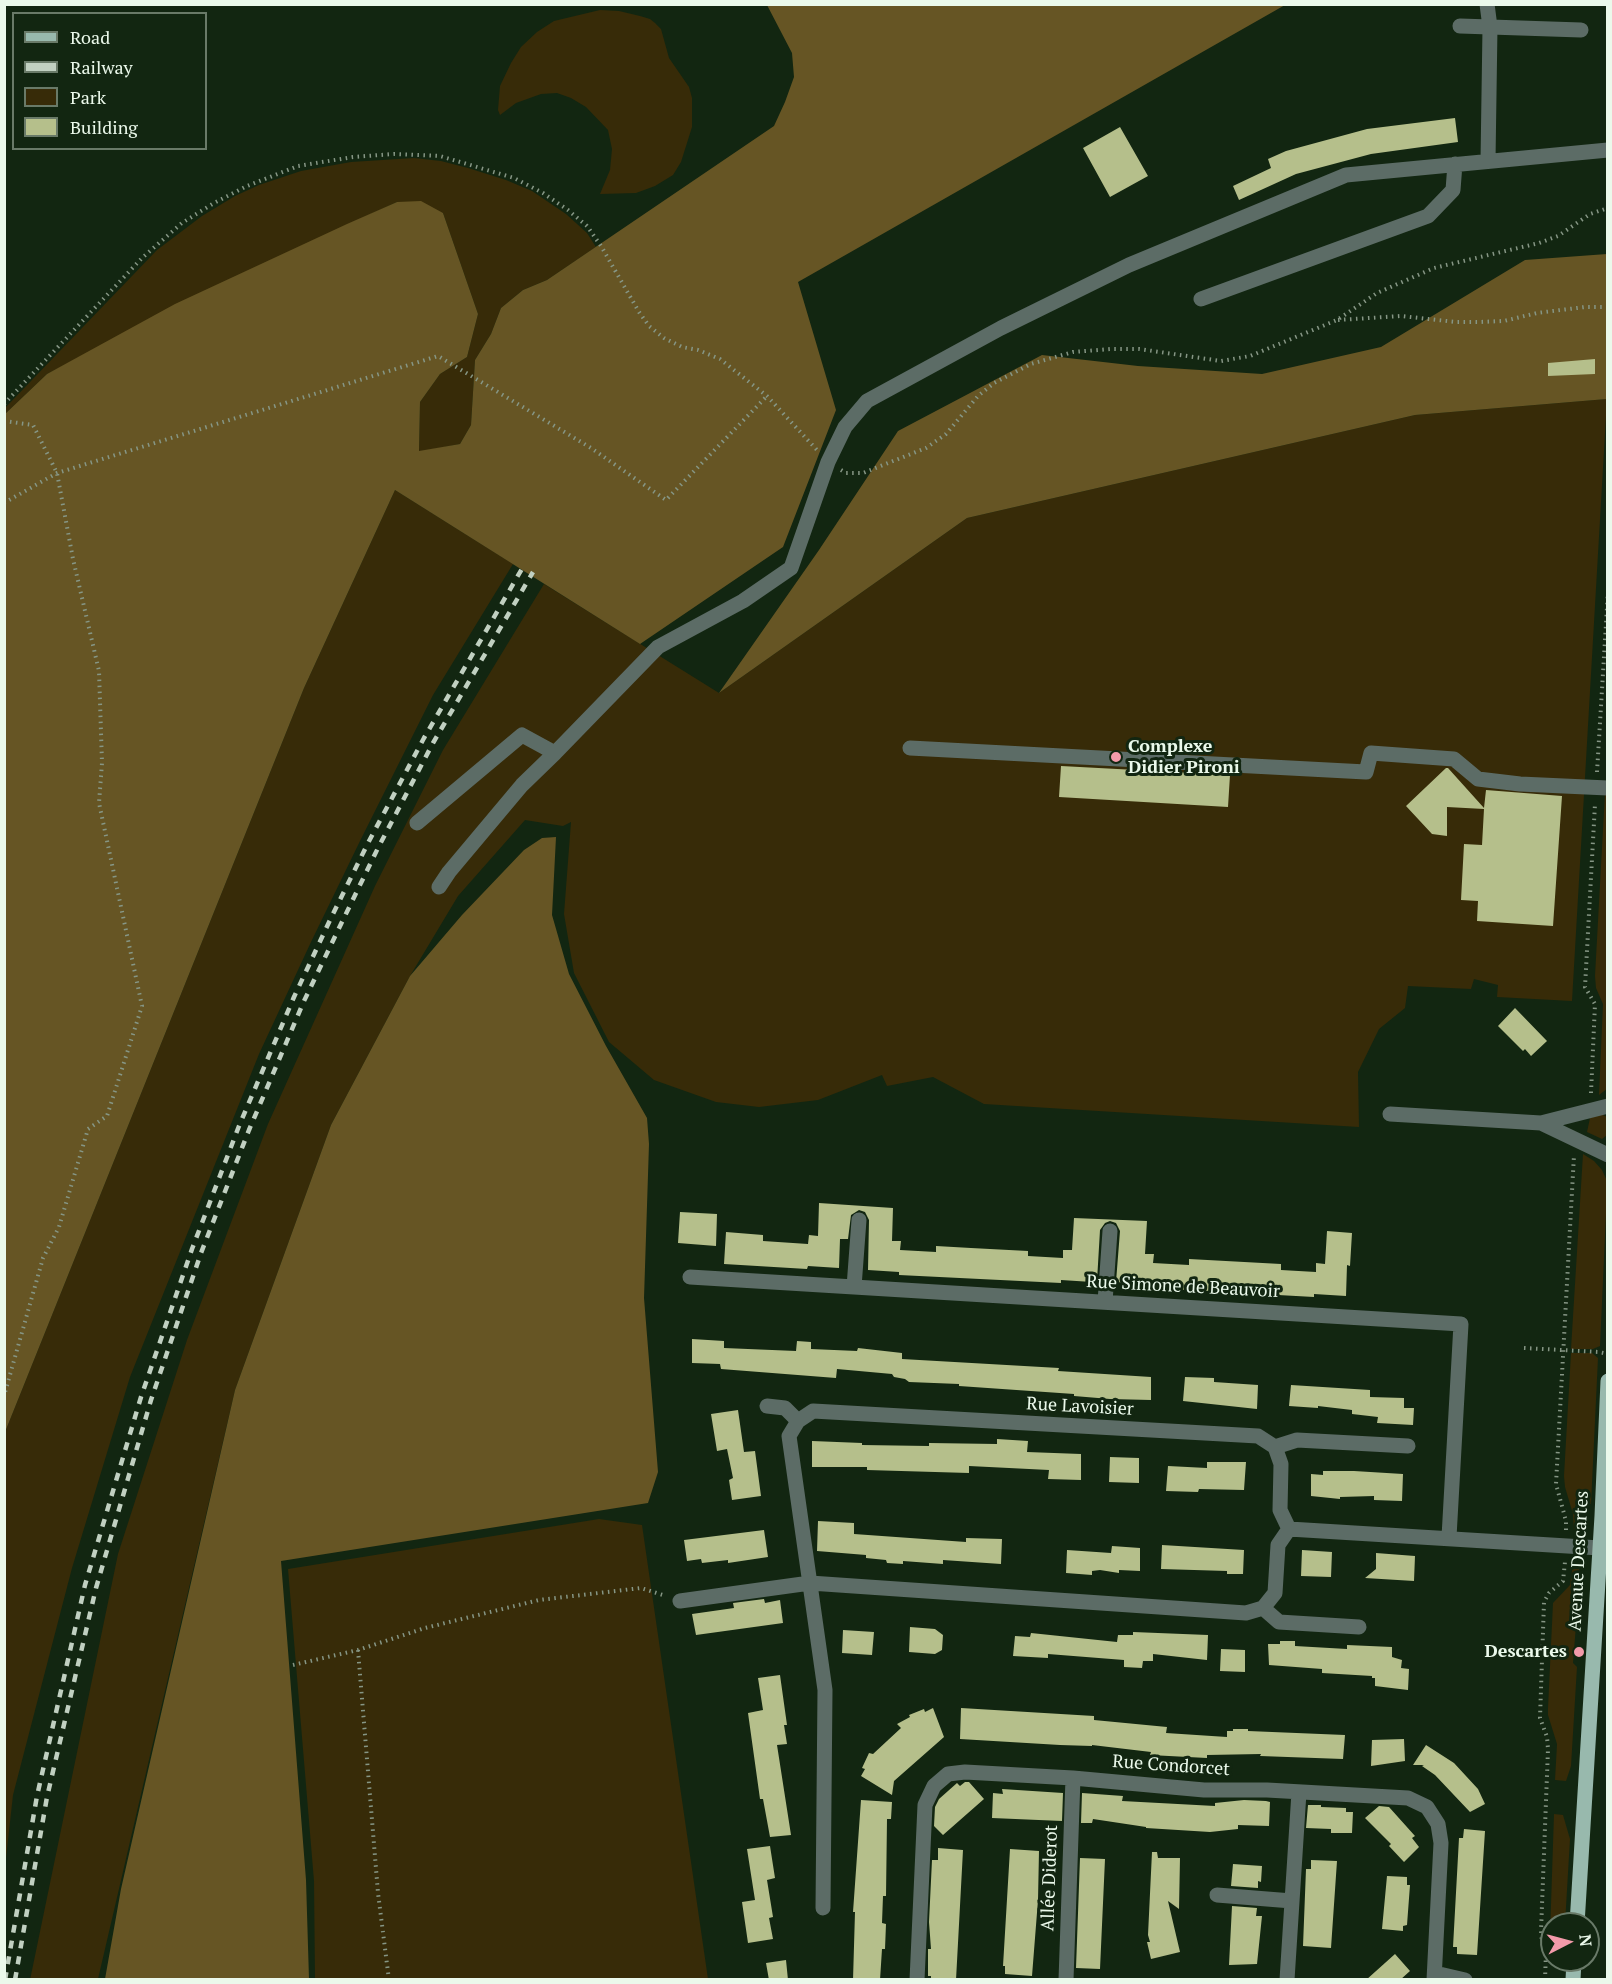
<!DOCTYPE html>
<meta charset="utf-8">
<style>
body{margin:0}
#map{position:relative;width:1612px;height:1984px;overflow:hidden;background:#122611;font-family:"PT Serif",serif}
canvas{display:block}
.frame{position:absolute;inset:0;border:6px solid #ebf9eb;pointer-events:none}
.legend{position:absolute;left:12px;top:12px;width:195px;height:138px;box-sizing:border-box;background:#122611;border:2px solid #697a68;margin:0;padding:8px 10px;list-style:none;font-size:18px;color:#ebf9eb}
.legend li{display:flex;align-items:center;gap:12px;height:30px}
.legend b{width:30px;border:2px solid #697a68}
.north{position:absolute;left:1540px;top:1912px;width:60px;height:60px;box-sizing:border-box;background:#122611;border:2px solid #697a68;border-radius:50%;rotate:84deg;font-size:16px;font-weight:700;line-height:24px;text-align:center;color:#ebf9eb}
.north::after{content:'';display:block;margin:auto;width:21px;height:27px;background:#f39aaa;clip-path:polygon(50% 0,100% 100%,50% 72%,0 100%)}
</style>
<div id="map">
<canvas width="1612" height="1984"></canvas>
<div class="frame"></div>
<ul class="legend">
<li><b style="height:8px;background:#98b9ad"></b>Road</li>
<li><b style="height:8px;background:#c1d0c1"></b>Railway</li>
<li><b style="height:16px;background:#372b08"></b>Park</li>
<li><b style="height:16px;background:#b5bf8b"></b>Building</li>
</ul>
<div class="north">N</div>
</div>
<script>
const ctx = document.querySelector('canvas').getContext('2d');
ctx.lineJoin = 'round';
function paint(path, color) { ctx.fillStyle = color; ctx.fill(path, 'evenodd'); }
const toPath = rows => new Path2D(rows.map(r => 'M' + r).join(''));
function strokePath(path, color, width, dash) { ctx.strokeStyle = color; ctx.lineWidth = width; ctx.lineCap = dash ? 'butt' : 'round'; ctx.setLineDash(dash || []); ctx.stroke(path); }
function label(font, color, halo, rows, align = 'center') {
  ctx.font = font + ' "PT Serif",serif'; ctx.lineWidth = 6; ctx.setLineDash([]); ctx.textBaseline = 'middle'; ctx.strokeStyle = halo; ctx.fillStyle = color; for (const [text, x, y, turn = 0] of rows) {
    ctx.save(); ctx.translate(x, y); ctx.rotate((+turn || 0) * Math.PI / 180); ctx.textAlign = isNaN(turn) ? turn : align; if (halo) ctx.strokeText(text, 0, 0); ctx.fillText(text, 0, 0); ctx.restore();
  }
}
paint(toPath([
 [600,10,619,11,640,16,650,19,655,23,661,29,669,58,689,87,692,98,692,127,681,162,673,175,655,186,636,193,600,194,610,170,612,149,608,130,586,107,571,98,557,93,541,94,516,103,500,115,498,110,500,86,511,63,521,47,537,32,554,21],
 [414,158,441,161,468,168,506,180,532,191,566,214,587,233,596,247,547,280,523,290,501,308,491,334,475,360,471,425,460,444,419,452,420,402,440,374,467,357,478,314,443,213,397,202,265,263,47,374,5,414,5,408,157,250,202,216,235,196,259,185,301,171,351,162],
 [1607,399,1572,1001,1497,997,1498,985,1474,979,1471,989,1408,986,1405,1008,1379,1029,1358,1072,1359,1127,984,1104,933,1077,887,1086,882,1075,818,1100,759,1107,716,1102,654,1080,609,1042,574,973,564,914,571,822,563,826,525,820,458,896,410,976,331,1125,235,1390,98,1979,30,1980,118,1554,187,1340,268,1124,375,886,443,750,544,584,719,693,967,518,1415,415],
 [395,490,513,564,433,695,360,841,311,942,259,1054,130,1377,72,1568,13,1795,5,1867,5,1432,304,688],
 [1605,793,1608,794,1608,1088,1599,1095,1603,1004,1596,988,1595,976],
 [1601,1114,1607,1117,1607,1135,1602,1139,1587,1132,1590,1118],
 [1583,1154,1594,1161,1602,1170,1607,1181,1607,1192,1600,1346,1593,1349,1571,1349],
 [1571,1353,1592,1353,1598,1358,1591,1504,1588,1504,1586,1518,1583,1524,1574,1531,1573,1514,1565,1487,1564,1476],
 [599,1519,642,1525,708,1979,315,1979,314,1881,288,1569],
 [1573,1564,1575,1564,1579,1569,1583,1584,1580,1622,1576,1625,1573,1663,1577,1667,1571,1766,1566,1781,1555,1780,1557,1744,1548,1715,1548,1708,1553,1603,1570,1585],
 [1554,1814,1563,1815,1570,1839,1565,1924,1552,1924,1552,1944,1550,1935]
]), '#372b08');
paint(toPath([
 [767,5,1285,5,798,282,836,410,783,547,640,644,395,490,304,688,5,1432,5,414,47,374,175,304,347,224,397,202,421,201,443,213,478,314,467,357,440,374,420,402,419,451,460,444,471,425,475,360,491,334,501,308,523,290,547,280,774,126,785,102,794,77,792,53],
 [1607,254,1607,399,1415,415,967,518,719,693,819,550,898,431,1042,355,1138,366,1262,374,1381,347,1525,260],
 [556,837,552,915,569,974,606,1046,647,1118,649,1144,644,1298,658,1472,648,1503,281,1561,306,1880,309,1979,105,1979,121,1889,235,1390,331,1125,410,976,462,915,524,850,542,838]
]), '#665524');
paint(toPath([
 [1455,118,1458,142,1371,154,1296,174,1239,200,1233,186,1271,168,1268,159,1286,151,1367,129],
 [1120,127,1148,176,1110,197,1083,148],
 [1595,359,1595,374,1548,376,1548,363],
 [1061,766,1230,775,1228,807,1059,797],
 [1446,768,1448,768,1484,808,1486,790,1562,796,1553,926,1477,921,1478,901,1461,900,1464,844,1482,845,1484,809,1447,807,1447,836,1432,834,1406,806],
 [1515,1008,1547,1041,1531,1056,1525,1049,1523,1051,1498,1026],
 [819,1203,893,1208,892,1241,901,1241,900,1250,936,1252,936,1246,971,1248,1028,1251,1028,1256,1063,1258,1063,1250,1072,1250,1074,1218,1147,1221,1145,1254,1154,1254,1153,1263,1189,1265,1189,1259,1281,1264,1281,1270,1316,1272,1316,1263,1325,1264,1327,1231,1352,1233,1350,1266,1347,1265,1346,1296,1314,1294,1314,1297,1152,1288,1153,1285,1116,1282,1120,1231,1116,1223,1110,1221,1105,1223,1100,1230,1097,1281,1093,1280,1092,1282,1061,1280,1061,1283,899,1275,899,1272,868,1270,869,1220,865,1212,859,1210,851,1215,848,1239,840,1239,839,1268,808,1266,807,1269,724,1264,726,1232,763,1235,763,1241,808,1244,809,1235,818,1236],
 [680,1212,717,1214,716,1246,678,1243],
 [692,1339,724,1341,724,1348,796,1351,797,1341,811,1342,811,1349,857,1351,858,1348,902,1353,902,1359,1059,1368,1058,1371,1151,1377,1151,1400,1110,1399,1074,1396,1074,1394,959,1386,959,1384,909,1382,905,1379,894,1377,892,1374,837,1369,836,1378,721,1369,720,1364,692,1363],
 [1185,1377,1214,1378,1214,1382,1258,1385,1257,1409,1183,1401],
 [1291,1385,1370,1390,1370,1397,1404,1398,1404,1408,1414,1408,1413,1425,1377,1423,1378,1417,1352,1414,1352,1410,1318,1406,1318,1408,1289,1406],
 [738,1410,744,1452,755,1451,761,1496,732,1500,729,1480,733,1478,727,1449,717,1451,711,1414],
 [997,1439,1028,1441,1027,1452,1081,1454,1081,1480,1048,1479,1049,1470,969,1466,969,1473,867,1470,867,1467,812,1467,812,1441,862,1443,862,1445,929,1446,929,1443,997,1444],
 [1110,1457,1139,1458,1139,1483,1109,1482],
 [1207,1462,1246,1462,1244,1490,1199,1489,1198,1492,1166,1491,1168,1466,1207,1468],
 [1323,1471,1354,1471,1403,1474,1402,1501,1374,1500,1374,1496,1340,1497,1340,1499,1311,1496,1311,1474,1323,1475],
 [818,1521,854,1523,854,1534,966,1542,966,1538,1002,1539,1001,1564,943,1560,943,1564,903,1561,903,1564,887,1563,886,1560,866,1558,866,1555,817,1551],
 [764,1530,768,1557,728,1563,728,1560,702,1563,701,1559,687,1561,684,1540],
 [1162,1545,1244,1550,1243,1574,1227,1574,1227,1571,1161,1569],
 [1112,1546,1140,1548,1140,1571,1119,1570,1119,1573,1100,1570,1092,1571,1092,1575,1066,1573,1067,1550,1111,1553],
 [1302,1550,1332,1552,1331,1577,1301,1576],
 [1376,1553,1415,1556,1414,1581,1365,1578,1376,1569],
 [764,1599,765,1603,780,1600,783,1623,696,1635,692,1614,734,1608,733,1603],
 [910,1627,935,1629,943,1635,942,1650,935,1654,909,1652],
 [843,1630,874,1632,872,1655,842,1653],
 [1133,1632,1208,1635,1207,1660,1153,1654,1153,1661,1143,1661,1142,1668,1124,1667,1124,1660,1048,1654,1048,1658,1013,1656,1015,1636,1030,1637,1031,1633,1117,1642,1118,1635,1133,1635],
 [1280,1641,1295,1641,1295,1646,1347,1649,1347,1645,1392,1647,1392,1657,1402,1660,1401,1668,1409,1669,1408,1690,1375,1686,1375,1678,1372,1678,1372,1676,1322,1673,1322,1669,1269,1665,1268,1644,1280,1644],
 [1221,1649,1245,1650,1245,1672,1220,1671],
 [780,1675,787,1725,784,1725,787,1744,777,1745,791,1835,770,1837,763,1799,760,1799,748,1713,763,1710,758,1678],
 [933,1708,944,1737,894,1781,892,1795,861,1776,865,1769,862,1768,869,1753,873,1754,901,1728,897,1724,910,1717,909,1715,924,1709,925,1712],
 [961,1708,1094,1716,1094,1720,1167,1727,1166,1733,1227,1737,1227,1731,1233,1731,1233,1729,1248,1729,1248,1731,1345,1735,1343,1759,1260,1756,1261,1754,1207,1755,1207,1758,1150,1755,1151,1752,1092,1745,1092,1746,1060,1745,960,1739],
 [1404,1739,1405,1761,1371,1766,1372,1740],
 [1426,1745,1454,1763,1478,1789,1485,1804,1470,1812,1435,1775,1422,1766,1424,1765,1413,1765],
 [965,1782,969,1782,984,1799,943,1835,934,1826,935,1807,939,1799,957,1783,960,1786],
 [1002,1789,1063,1793,1062,1821,992,1818,993,1793,1003,1794],
 [1082,1793,1123,1796,1122,1801,1215,1806,1215,1803,1244,1800,1266,1801,1270,1802,1269,1826,1238,1825,1238,1829,1210,1832,1146,1828,1146,1827,1093,1819,1092,1823,1081,1823],
 [861,1800,892,1802,891,1819,887,1819,886,1896,883,1896,882,1923,886,1924,885,1949,882,1949,880,1980,853,1980,855,1912,853,1912],
 [1308,1805,1321,1805,1321,1807,1346,1808,1346,1812,1353,1812,1352,1833,1331,1833,1331,1829,1306,1828],
 [1379,1806,1389,1807,1415,1836,1412,1838,1419,1847,1404,1862,1389,1846,1391,1844,1365,1818],
 [1464,1829,1485,1831,1477,1955,1457,1954,1457,1947,1453,1947,1459,1838,1463,1838],
 [770,1846,775,1878,767,1880,773,1917,769,1918,773,1939,748,1943,742,1902,755,1900,747,1849],
 [938,1848,963,1850,956,1980,931,1980,931,1976,928,1976,928,1949,931,1949,929,1922,932,1860,938,1860],
 [1010,1849,1039,1851,1038,1900,1032,1976,1005,1974,1005,1966,1003,1966],
 [1152,1852,1157,1852,1158,1858,1180,1858,1179,1909,1168,1901,1180,1952,1151,1959,1147,1942,1150,1942,1148,1935],
 [1080,1858,1105,1859,1100,1969,1076,1968],
 [1311,1860,1337,1861,1331,1948,1303,1946,1306,1869,1311,1869],
 [1233,1864,1262,1866,1261,1882,1258,1881,1258,1888,1231,1886],
 [1387,1876,1407,1877,1407,1885,1410,1885,1407,1925,1403,1926,1403,1931,1382,1929],
 [1232,1906,1257,1908,1256,1916,1262,1916,1257,1964,1229,1965],
 [1395,1954,1410,1971,1400,1980,1366,1980],
 [786,1960,788,1980,769,1980,766,1963]
]), '#b5bf8b');
strokePath(toPath([
 [1338,320,1401,316,1456,322,1479,322,1504,321,1537,313,1585,307,1608,307],
 [4,404,142,258,182,223,214,203,247,186,298,166,353,157,394,154,440,156,514,178,543,193,568,210,587,226,601,246,639,312,649,326,664,338,682,347,698,350,720,359,767,396,817,450],
 [4,421,33,425,57,473,73,559,99,671,102,763,99,803,142,1006,107,1116,88,1129,59,1227,43,1258,4,1396],
 [841,470,846,473,863,473,926,448,946,434,978,396,994,383,1031,364,1073,352,1111,349,1139,349,1221,361,1250,356,1337,320,1377,293,1434,268,1539,243,1558,236,1590,214,1608,208],
 [4,503,57,473,438,356,591,448,666,500,767,396],
 [1597,772,1608,591],
 [1591,1093,1595,1004,1585,987,1595,804],
 [1524,1348,1599,1352,1608,1354],
 [1566,1530,1566,1521,1556,1484,1574,1155],
 [358,1650,378,1893,389,1980],
 [293,1665,358,1650,425,1628,539,1600,641,1588,666,1596],
 [1545,1980,1546,1952,1542,1942,1541,1931,1548,1749,1547,1737,1540,1718,1544,1602,1549,1593,1563,1581,1565,1562]
]), '#869685', 4, [1.5, 4.5]);
strokePath(toPath([
 [1487,4,1490,27,1488,161],
 [1460,26,1581,30],
 [1201,299,1428,216,1453,190,1455,164],
 [910,748,1366,772,1371,753,1454,759,1478,779,1520,784,1608,788],
 [417,823,522,735,555,753,658,647,743,601,791,568,828,462,845,427,867,401,1001,328,1129,265,1346,175,1608,150],
 [439,887,449,872,522,785,555,753],
 [1390,1114,1541,1123,1608,1106],
 [1541,1123,1608,1155],
 [690,1277,1461,1324,1449,1537],
 [854,1287,859,1220],
 [1105,1302,1110,1231],
 [767,1406,785,1408,798,1421],
 [1275,1447,1297,1440,1408,1446],
 [1289,1529,1600,1548],
 [680,1601,810,1583,1246,1613,1263,1608,1275,1593,1278,1545,1289,1529],
 [1263,1608,1279,1622,1359,1627],
 [1217,1895,1292,1901],
 [823,1908,825,1690,789,1436,798,1421,813,1411,1258,1436,1275,1447,1281,1464,1280,1510,1289,1529],
 [1435,1973,1465,1980],
 [917,1980,925,1805,934,1786,948,1774,965,1772,1073,1778,1204,1790,1267,1790,1408,1798,1427,1807,1438,1824,1441,1843,1434,1980],
 [1066,1980,1073,1778],
 [1287,1980,1299,1792]
]), '#5c6c66', 15);
strokePath(toPath([
 [1577,1924,1602,1516,1608,1381],
 [1573,1980,1574,1960]
]), '#98b9ad', 15);
strokePath(toPath([
 [5,1980,37,1796,85,1585,141,1397,192,1249,239,1126,294,997,330,920,368,843,424,738,523,567],
 [15,1980,47,1797,96,1588,151,1400,201,1253,249,1130,304,1001,341,924,378,848,433,743,533,572]
]), '#c1d0c1', 4.5, [8, 8]);
for (const [x, y, r, color] of [
 [1116,757,6,"#f39aaa"],
 [1579,1652,6,"#f39aaa"]
]) { const dot = new Path2D(); dot.arc(x, y, r, 0, 2 * Math.PI); ctx.fillStyle = color; ctx.fill(dot); strokePath(dot, '#122611', 2); }
label('bold 18px', '#ebf9eb', '#122611', [
 ["Complexe",1128,747],
 ["Didier Pironi",1128,768],
 ["Descartes",1567,1652,"right"]
], 'left');
label('18px', '#ebf9eb', '#122611', [
 ["Rue Simone de Beauvoir",1183,1287,3],
 ["Rue Lavoisier",1080,1407,3],
 ["Avenue Descartes",1579,1561,-87],
 ["Rue Condorcet",1171,1766,4],
 ["Allée Diderot",1050,1878,-88]
]);
</script>
